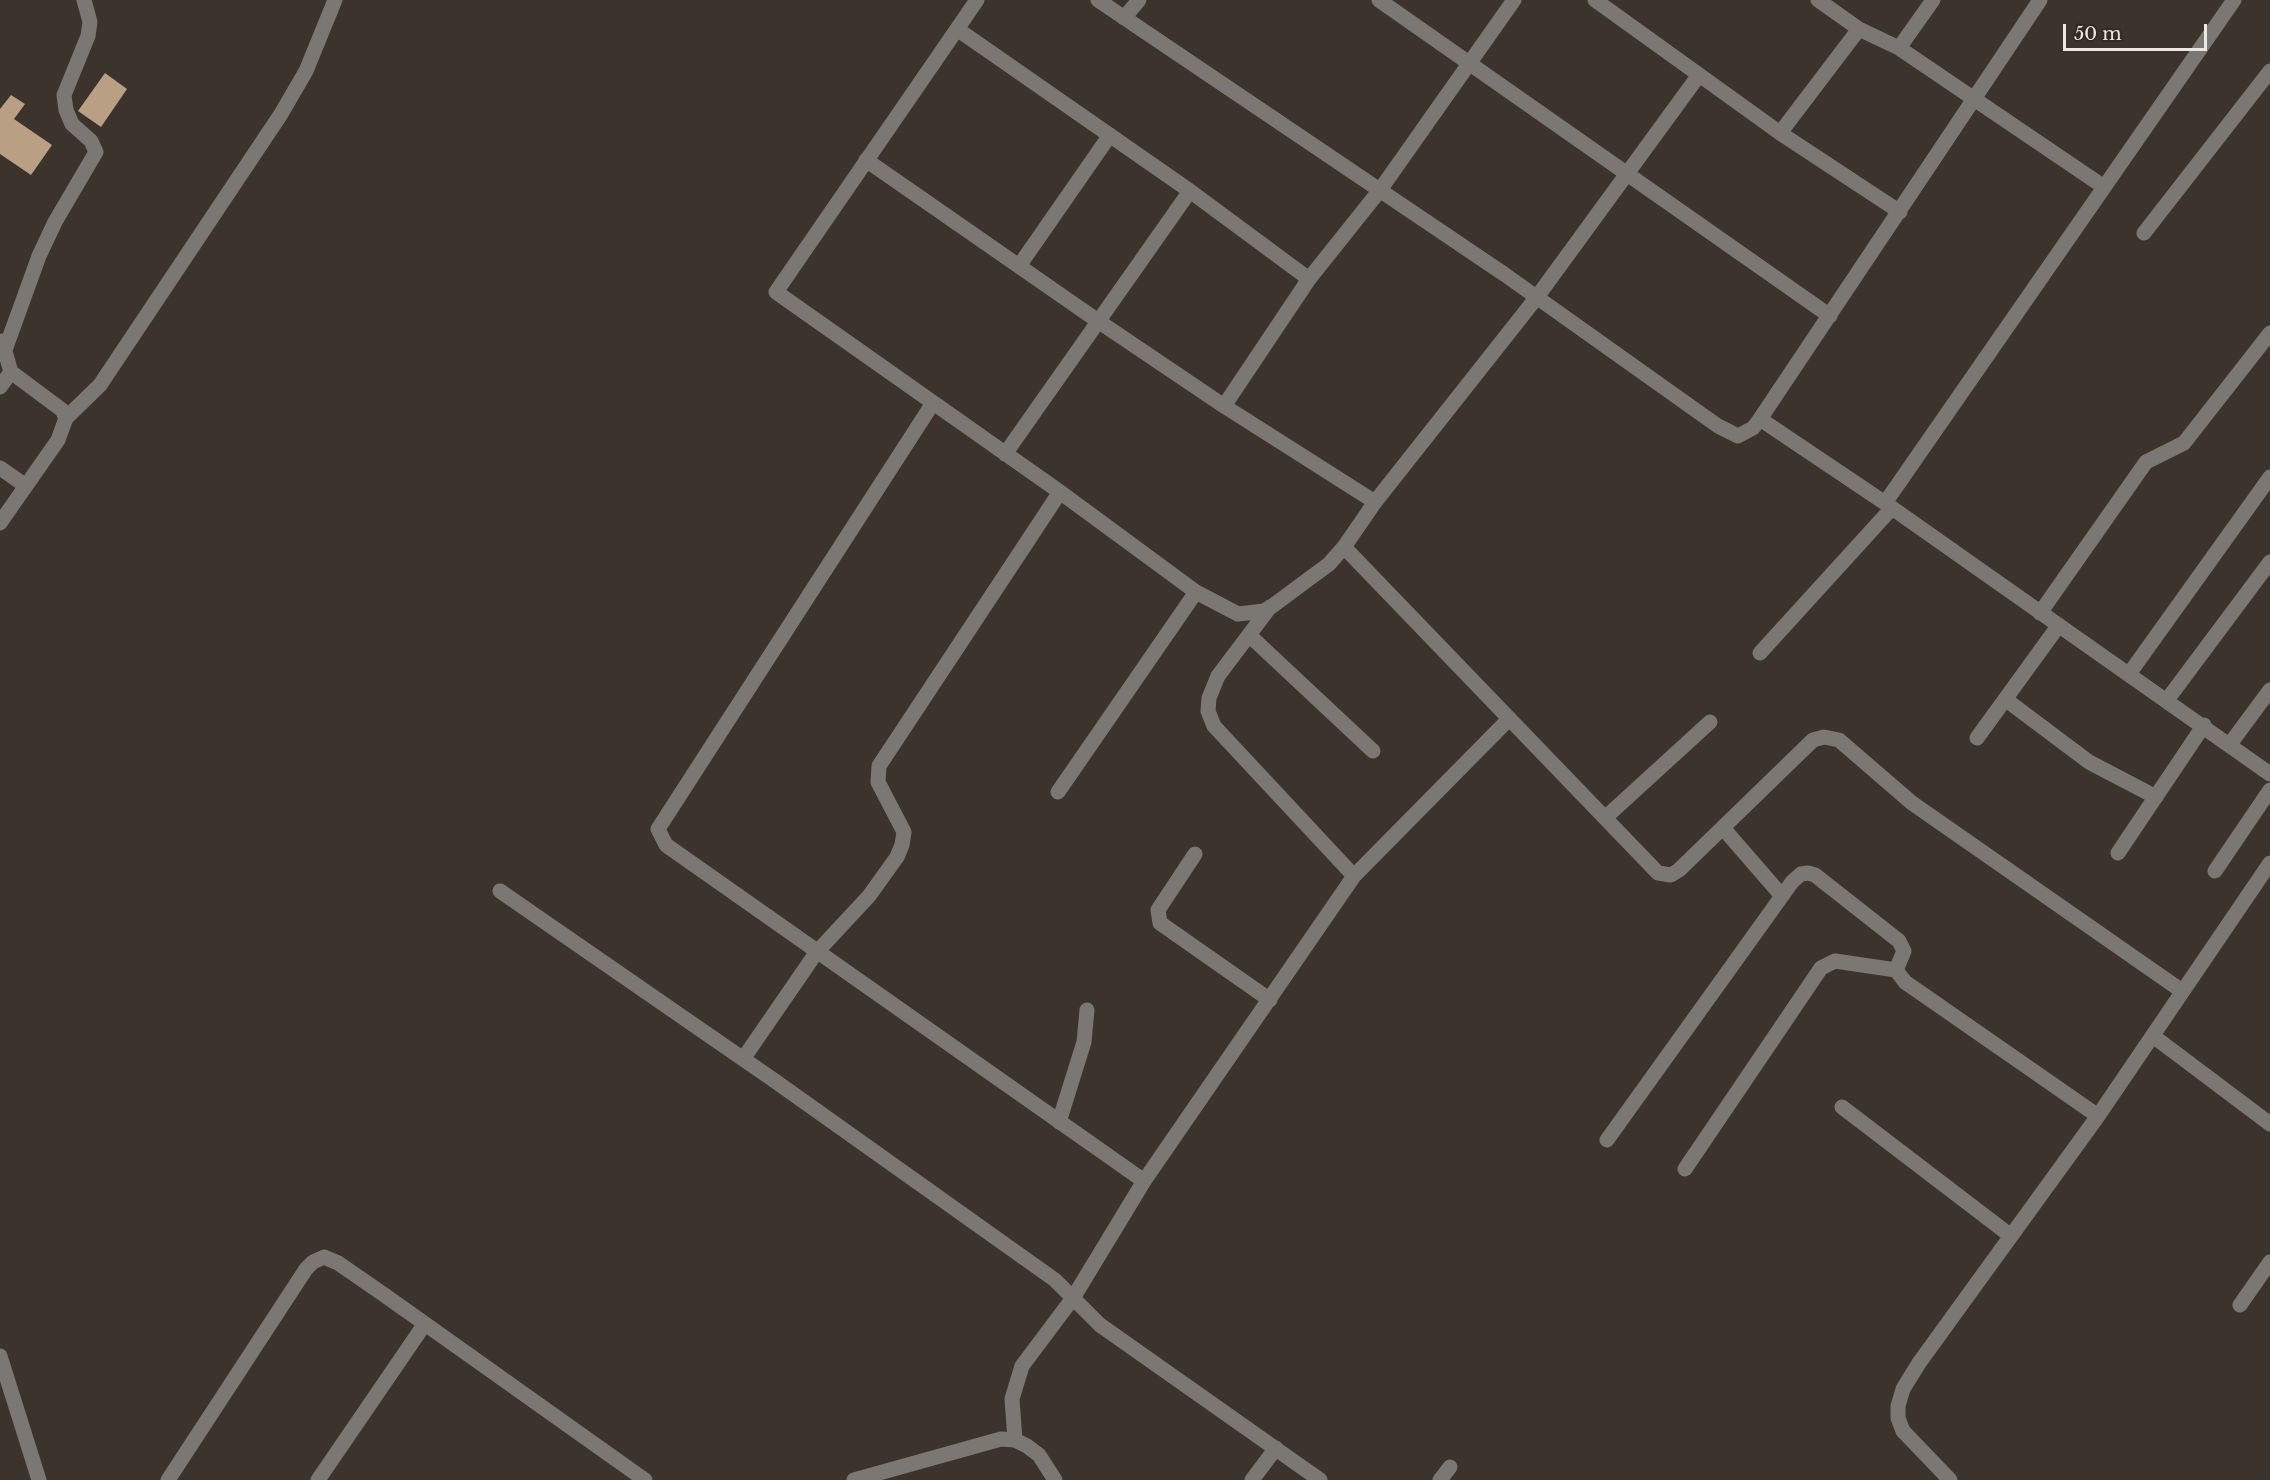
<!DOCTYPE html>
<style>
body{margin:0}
#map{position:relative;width:2270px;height:1480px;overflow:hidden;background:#3c342c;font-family:"Libre Baskerville",serif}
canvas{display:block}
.scale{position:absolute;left:2063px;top:24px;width:144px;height:27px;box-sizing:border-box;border:3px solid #ebe7e1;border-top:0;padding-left:8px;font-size:18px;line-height:21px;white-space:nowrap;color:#ebe7e1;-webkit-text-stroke:4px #322a23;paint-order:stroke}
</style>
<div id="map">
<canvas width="2270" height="1480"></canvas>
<div class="scale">50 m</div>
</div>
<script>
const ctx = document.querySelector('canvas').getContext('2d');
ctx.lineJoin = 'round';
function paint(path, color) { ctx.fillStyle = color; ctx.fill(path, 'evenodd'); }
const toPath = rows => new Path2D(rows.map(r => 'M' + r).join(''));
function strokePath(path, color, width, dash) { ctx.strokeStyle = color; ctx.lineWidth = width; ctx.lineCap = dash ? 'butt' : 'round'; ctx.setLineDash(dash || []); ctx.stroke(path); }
paint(toPath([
 [105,73,127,89,101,127,78,111],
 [11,95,25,104,14,119,52,145,31,175,0,154,0,109]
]), '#b99f84');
strokePath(toPath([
 [977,0,776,292,1060,492,1196,592,1238,614,1264,611,1271,607,1329,564,1344,547,1375,502,1537,297,1699,75],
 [1098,0,1504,274,1718,426,1738,436,1753,428,1760,419,2040,0],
 [1379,0,1830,316],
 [1595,0,1780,133,1900,212],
 [1818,0,1859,29,1899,48,2104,187],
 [1124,18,1139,0],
 [957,29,1190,191,1309,279],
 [1899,48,1933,0],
 [1780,133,1859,29],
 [866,160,1098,321,1224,406,1375,502],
 [2144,233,2270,71],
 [1019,266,1110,135],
 [5,350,39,256,55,222,96,152,91,141,72,124,66,110,64,95,88,36,90,22,84,0],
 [0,387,11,372,2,341],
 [933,403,658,829,666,845,1144,1181],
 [1224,406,1309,279,1380,190,1514,0],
 [66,418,100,385,281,114,306,71,335,0],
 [1760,419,1885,503,2270,774],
 [1005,454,1190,191],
 [0,468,26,486],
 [1885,503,2234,0],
 [0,523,58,440,66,418,62,410,11,372],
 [1344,547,1658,873,1671,875,1679,870,1813,740,1824,737,1839,740,1912,803,2182,991],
 [1270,607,1218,676,1209,698,1208,711,1214,726,1354,876],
 [2040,613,2146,462,2184,443,2270,333],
 [1249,635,1373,751],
 [1760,653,1892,508],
 [2129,674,2270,477],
 [2005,699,2089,762,2156,797],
 [2167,700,2270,562],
 [1977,738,2059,625],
 [2230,744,2270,690],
 [1058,792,1196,592],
 [1606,817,1710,722],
 [1723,828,1782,896],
 [2118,853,2204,725],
 [1195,854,1158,910,1160,923,1270,1000],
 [2215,871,2270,790],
 [500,891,775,1081,1055,1280,1100,1325,1320,1480],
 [2153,1036,2270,1124],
 [743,1059,816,953,869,896,897,857,902,845,904,832,878,782,879,766,1060,492],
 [1842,1107,2011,1236],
 [1059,1122,1084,1042,1087,1010],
 [1607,1140,1792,882,1801,874,1808,873,1815,875,1899,941,1904,951,1896,970,1905,982,2098,1116],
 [1685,1169,1821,968,1835,961,1896,970],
 [2240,1305,2270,1262],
 [0,1356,39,1480],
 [1015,1440,1012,1399,1022,1366,1073,1298,1144,1181,1354,876,1509,719],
 [168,1480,306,1269,313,1262,324,1257,338,1263,383,1294,645,1480],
 [318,1480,424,1325],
 [854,1480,1001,1439,1015,1440,1027,1446,1039,1455,1055,1480],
 [1252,1480,1276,1448],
 [1440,1480,1450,1467],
 [1950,1480,1903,1431,1898,1418,1898,1406,1903,1389,1919,1363,2098,1116,2270,863]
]), '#7b7773', 15);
</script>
